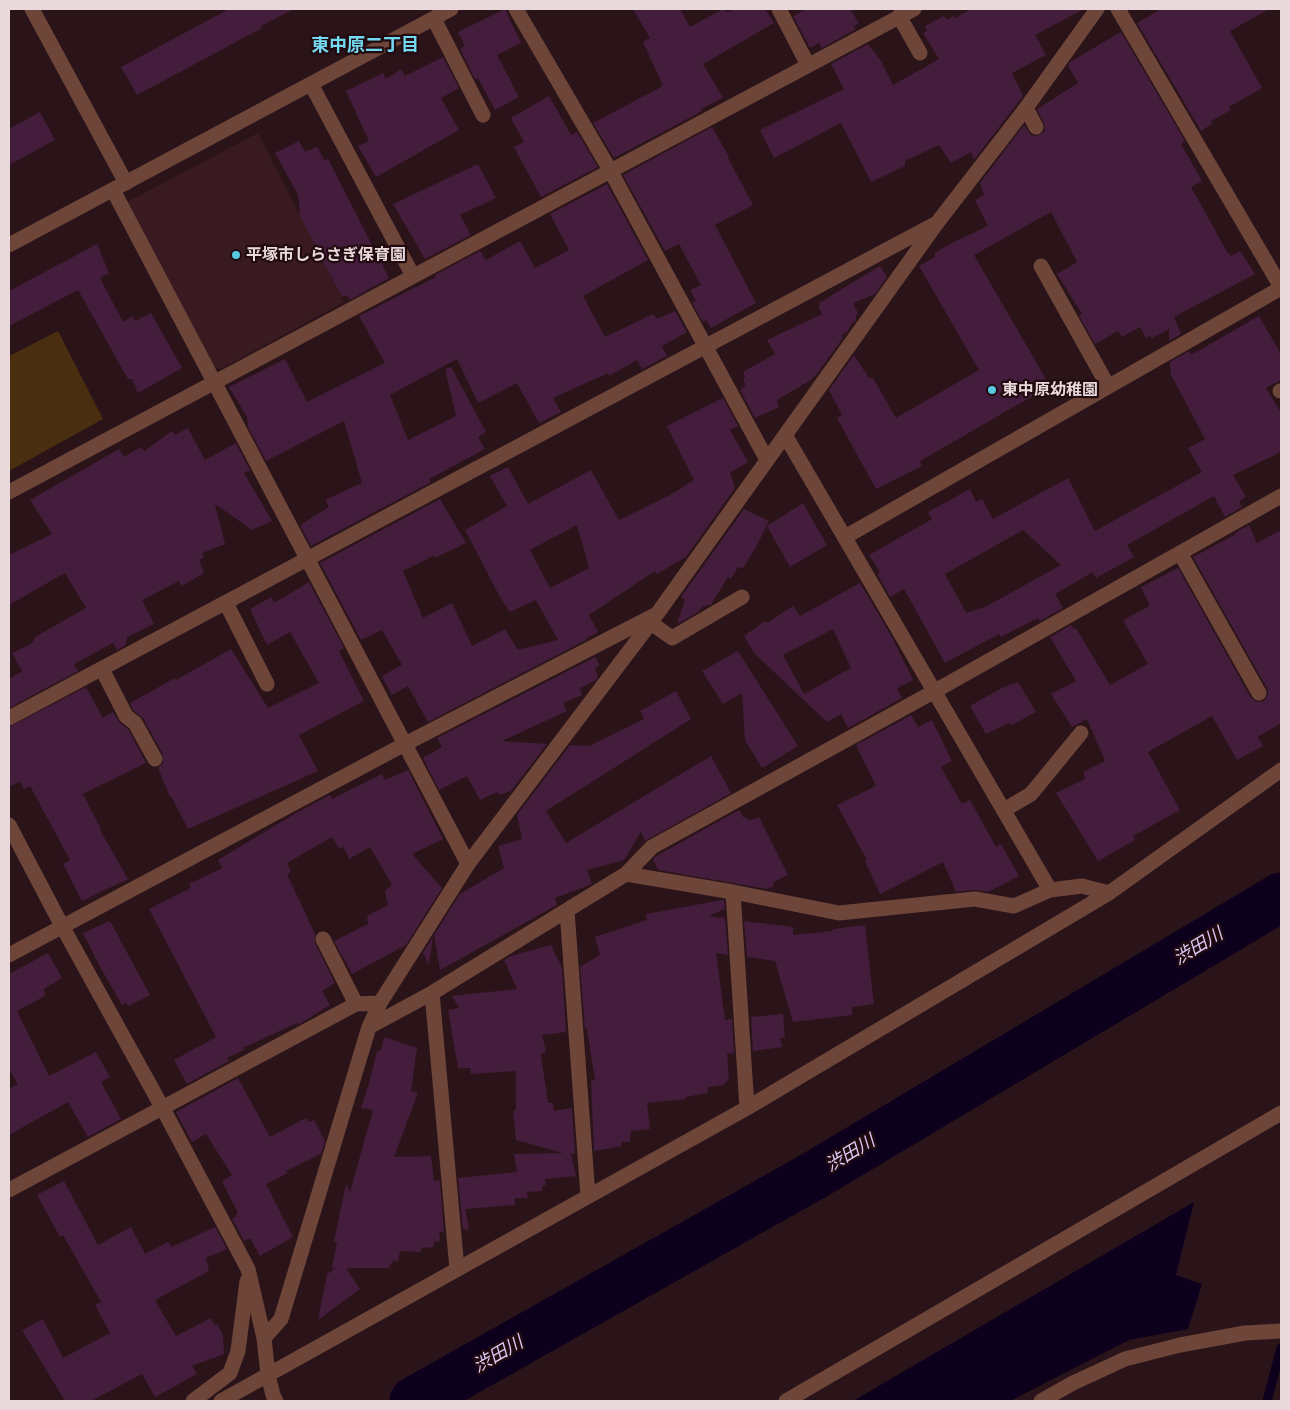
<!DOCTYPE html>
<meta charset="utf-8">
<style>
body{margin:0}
#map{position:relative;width:1290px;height:1410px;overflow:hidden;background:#2b1419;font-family:"Exo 2",sans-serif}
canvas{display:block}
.frame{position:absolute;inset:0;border:10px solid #ead9dc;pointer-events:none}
</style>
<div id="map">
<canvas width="1290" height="1410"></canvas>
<div class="frame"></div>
</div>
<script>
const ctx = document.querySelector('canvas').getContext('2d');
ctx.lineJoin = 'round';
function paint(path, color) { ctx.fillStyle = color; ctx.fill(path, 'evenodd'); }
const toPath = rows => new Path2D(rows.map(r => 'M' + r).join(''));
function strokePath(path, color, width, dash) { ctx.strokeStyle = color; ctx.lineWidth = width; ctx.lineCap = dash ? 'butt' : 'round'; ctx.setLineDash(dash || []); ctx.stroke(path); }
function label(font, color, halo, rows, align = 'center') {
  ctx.font = font + ' "Exo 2","Noto Sans JP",sans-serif'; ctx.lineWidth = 4.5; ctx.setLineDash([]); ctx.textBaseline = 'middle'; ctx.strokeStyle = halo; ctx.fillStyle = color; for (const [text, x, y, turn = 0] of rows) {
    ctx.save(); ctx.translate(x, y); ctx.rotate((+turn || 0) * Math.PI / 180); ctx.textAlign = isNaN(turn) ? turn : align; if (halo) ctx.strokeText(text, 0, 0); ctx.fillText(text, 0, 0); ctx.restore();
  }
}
paint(toPath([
 [258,133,344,302,221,369,209,365,126,208,129,201]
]), '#391a21');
paint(toPath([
 [58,331,103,419,9,471,9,356]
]), '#492e0f');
paint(toPath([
 [1194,1202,1176,1275,1202,1284,1188,1329,1129,1340,1010,1401,853,1401]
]), '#0d001d');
strokePath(toPath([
 [1267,1401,1281,1348]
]), '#0d001d', 9);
strokePath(toPath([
 [414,1401,815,1175,1281,897]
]), '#0d001d', 49);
paint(toPath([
 [229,9,294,9,261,26,262,28,137,95,121,67],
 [505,9,521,43,497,55,519,97,495,110,478,78,475,79,460,49,465,46,458,32],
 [633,9,680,9,690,27,723,9,727,12,735,9,765,9,774,23,703,64,723,98,701,109,702,111,614,158,593,123,663,86,643,42,650,38],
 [807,9,850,9,859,23,854,26,856,29,822,48,819,43,810,48,793,16],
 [971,9,1084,9,1035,35,1046,55,1012,73,1023,96,974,160,971,152,951,163,939,145,905,161,905,166,871,182,841,123,774,158,760,130,844,89,831,64,868,44,881,61,893,85,939,59,923,33,927,31,925,26,944,16,947,20,953,16,955,18],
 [1161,9,1269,9,1230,31,1262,88,1229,107,1231,110,1211,121,1212,124,1201,131,1137,23],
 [1121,32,1185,141,1181,144,1202,181,1191,187,1227,252,1231,256,1240,251,1255,274,1174,317,1181,334,1169,341,1169,329,1152,338,1150,336,1146,338,1140,327,1122,337,1118,331,1095,344,1079,316,1082,314,1057,274,1077,262,1051,212,974,255,1050,386,920,461,922,466,876,489,837,418,842,415,829,390,854,355,869,378,873,378,896,418,979,370,919,266,935,257,935,253,950,244,988,226,975,200,984,195,980,183,1024,125,1031,135,1036,136,1044,132,1045,128,1044,123,1037,109,1078,83,1068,66,1070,62],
 [443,57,459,88,441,98,459,130,376,177,358,146,369,141,346,91,383,73,386,79,401,69,405,76],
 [549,96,571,135,577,132,598,167,541,197,514,147,524,142,511,118],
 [40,112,55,140,9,165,9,129],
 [712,127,729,157,728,158,753,205,715,225,756,303,711,328,706,320,703,322,692,303,696,301,690,290,701,285,679,244,665,251,623,175],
 [299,141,305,152,317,147,324,160,328,159,389,278,350,300,347,295,342,297,324,263,299,214,300,212,298,195,275,153],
 [478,164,496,198,460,215,471,235,425,259,393,204],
 [607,184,648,260,583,296,605,337,653,314,657,319,675,311,687,332,662,346,667,356,642,369,637,360,609,376,608,373,553,398,561,412,539,423,517,383,478,403,457,359,390,395,408,440,456,416,445,369,451,367,486,432,478,437,485,449,429,479,431,482,311,546,300,525,329,507,325,500,362,483,344,421,266,461,248,427,247,417,229,387,285,359,307,402,385,363,359,316,436,277,435,275,480,251,486,260,520,241,535,268,569,250,550,214],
 [97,244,109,273,100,278,123,322,132,316,135,321,151,313,182,368,138,393,132,379,128,379,78,290,9,326,9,291],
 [880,266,887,277,875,294,853,303,858,313,856,316,856,320,850,326,847,332,841,335,843,338,819,371,811,380,777,400,779,407,755,418,740,390,746,386,743,379,745,377,743,372,775,354,767,340,822,314,818,306,820,305,819,303],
 [1259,316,1281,354,1281,380,1266,388,1281,413,1281,452,1233,475,1246,497,1239,501,1242,507,1225,517,1214,496,1127,545,1134,557,1096,578,1093,572,1055,594,1063,608,1040,621,1038,618,1001,637,999,634,945,663,904,589,890,597,877,574,880,572,869,555,932,519,928,512,970,489,976,502,982,499,993,519,1068,478,1095,531,1202,472,1188,448,1205,439,1171,375,1170,362,1189,351,1191,355],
 [1023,530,1061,565,985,607,966,613,945,574],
 [723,398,738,426,730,430,748,462,730,473,735,488,686,557,657,574,655,571,589,615,598,632,585,639,586,640,428,722,408,686,392,695,382,676,402,665,382,630,361,640,320,563,440,499,466,543,435,558,433,556,403,571,423,618,452,603,472,646,505,629,518,650,558,640,536,600,510,612,501,599,465,530,507,506,490,476,508,467,528,504,591,470,619,520,670,495,694,480,667,426],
 [577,525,589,568,550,588,530,550],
 [188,428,205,460,236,443,250,470,244,473,272,521,252,530,215,504,225,544,202,553,204,557,199,560,204,573,182,586,179,581,142,600,154,624,127,637,126,645,117,650,113,643,74,664,78,671,9,708,9,679,22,671,12,653,33,643,35,637,86,608,65,573,9,605,9,555,52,534,30,500,119,449,124,457,141,447,144,451,172,431,175,435],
 [803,503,827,545,790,567,767,526],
 [744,509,769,521,755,549,743,568,738,567,731,579,728,577,711,605,703,606,698,612,677,624,685,600,681,597],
 [1249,525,1257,543,1281,530,1281,723,1258,737,1263,746,1237,760,1212,716,1148,752,1180,810,1133,836,1135,840,1098,861,1056,793,1085,779,1083,772,1105,761,1087,719,1072,727,1051,694,1076,681,1050,637,1071,625,1074,629,1076,628,1110,685,1148,664,1123,620,1150,606,1141,587,1178,568,1251,698,1258,702,1264,701,1268,694,1267,688,1193,557,1236,534,1235,533],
 [309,582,344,648,339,651,364,701,299,735,318,771,188,829,171,796,170,797,158,768,163,763,163,754,143,718,133,710,130,703,175,678,176,680,231,649,268,708,319,683,290,632,267,645,250,609,271,597,274,603],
 [860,583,893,639,913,680,897,688,902,698,848,728,841,714,827,722,754,653,744,636,765,621,767,623,793,606,800,616],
 [833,629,851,668,804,694,783,655],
 [738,651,798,746,762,768,745,740,742,693,723,704,702,671],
 [595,657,600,665,595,668,598,677,596,680,580,688,582,695,563,703,567,711,502,741,547,744,511,791,500,795,497,792,480,800,467,776,439,790,423,758,442,747,437,738],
 [1018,682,1036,712,1012,725,1009,723,986,734,970,706,1002,688],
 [86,687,103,718,113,712,120,723,128,729,146,763,83,794,101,829,100,830,128,879,82,901,63,864,70,860,30,786,24,789,20,781,9,787,9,727],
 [676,691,691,719,546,811,566,843,711,756,731,793,645,841,641,832,624,860,587,870,592,884,555,898,557,905,440,970,434,935,460,894,504,868,498,846,522,839,517,815,570,745,589,746,644,719,640,711],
 [911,715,918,727,932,720,952,761,941,767,962,804,970,800,996,847,1001,844,1019,876,988,892,974,890,956,892,943,862,880,894,865,861,867,860,837,805,876,786,856,745],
 [408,770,443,839,412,854,442,888,406,945,352,974,334,941,368,924,367,916,388,905,385,891,392,885,370,847,349,859,343,846,340,849,332,837,287,863,291,872,287,874,315,934,315,943,335,983,322,991,330,1005,298,1025,297,1023,243,1048,244,1050,227,1058,229,1061,187,1084,174,1060,216,1037,149,909,191,888,189,884,222,868,218,860,296,813,330,795,332,799,382,774,385,780],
 [739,810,744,818,746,817,749,821,759,817,788,875,773,882,774,886,767,889,658,870,653,859,658,855],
 [722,900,724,900,725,909,708,916,725,918,728,955,716,953,725,1020,732,1019,734,1053,727,1054,729,1078,724,1085,708,1087,707,1093,686,1097,686,1099,647,1103,650,1129,631,1131,630,1142,621,1142,622,1146,594,1151,591,1081,595,1080,587,1029,585,1029,580,967,600,955,595,937,647,920,646,914],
 [110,921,150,995,129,1006,126,1003,122,1005,100,967,83,933],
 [744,921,793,927,793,935,832,931,833,929,865,925,874,1004,852,1007,852,1015,793,1022,775,961,747,957],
 [433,937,429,965,423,953],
 [551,945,562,968,566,1032,542,1035,546,1051,541,1055,548,1103,553,1103,554,1111,572,1108,575,1154,571,1154,576,1176,545,1179,546,1185,542,1186,542,1191,527,1192,528,1198,515,1198,515,1205,465,1209,469,1229,463,1230,458,1178,517,1172,514,1154,563,1153,516,1140,513,1111,516,1110,516,1071,471,1074,470,1068,458,1068,448,1010,459,1008,452,996,517,989,504,960,511,956],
 [48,953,62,978,44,989,45,996,17,1011,49,1076,96,1052,110,1077,101,1082,121,1119,88,1137,68,1102,9,1135,9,1089,18,1084,9,1069,9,974],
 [783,1014,785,1038,780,1038,782,1047,753,1051,751,1017],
 [384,1037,417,1048,411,1091,418,1093,394,1157,431,1156,434,1181,440,1180,444,1232,439,1232,440,1241,434,1242,433,1247,422,1248,420,1252,400,1251,398,1262,393,1260,389,1268,346,1268,360,1289,318,1320,327,1274,336,1268,332,1268,337,1243,334,1241,346,1184,350,1192,373,1110,361,1108,370,1080,377,1051,381,1050],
 [238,1078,270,1137,306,1118,309,1122,314,1120,325,1141,321,1154,286,1171,288,1173,266,1184,293,1237,260,1256,250,1238,244,1241,232,1219,237,1216,236,1214,238,1213,222,1181,232,1175,206,1134,192,1142,176,1112],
 [64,1181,98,1245,131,1227,145,1254,168,1242,172,1247,215,1227,227,1249,206,1258,209,1271,155,1300,176,1336,211,1318,214,1325,217,1324,223,1335,224,1354,192,1366,197,1374,155,1397,142,1374,91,1401,65,1401,22,1330,43,1319,63,1358,110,1333,95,1305,101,1302,63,1235,60,1237,37,1195]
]), '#431d3b');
strokePath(toPath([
 [32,9,126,183],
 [516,9,610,170,767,460],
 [779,9,808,65],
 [1118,9,1281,287],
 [899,16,920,53],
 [434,19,483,115],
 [311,84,413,276],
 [1026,108,1036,127],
 [113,190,468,864],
 [9,245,451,9],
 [1041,266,1108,386],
 [1280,391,1281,391],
 [785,435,1050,890],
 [9,492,914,9],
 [845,537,1281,288],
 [1180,553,1259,693],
 [226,603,267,684],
 [651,623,672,638,742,597],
 [102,669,126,716,135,723,155,759],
 [9,718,933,225],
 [1004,810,1031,794,1081,733],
 [9,825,62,926,162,1107,248,1269,264,1338,268,1375,273,1395,276,1401],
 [626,874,733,892,839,913,975,899,1014,906,1050,890,1082,886,1109,893],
 [733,892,747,1108],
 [567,911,588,1196],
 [323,939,356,1004],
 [9,955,405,744,657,614,937,223,1026,108,1097,9],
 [432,993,457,1269],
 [369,1027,432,993,626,874,652,847,935,691,1281,496],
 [9,1190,356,1004,380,1003],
 [264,1338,281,1319,369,1027,380,1003,468,864,655,617],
 [193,1401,230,1373,238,1351,247,1281],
 [221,1401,747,1108,1109,893,1281,770],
 [786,1401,1281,1113],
 [1041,1401,1073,1383,1125,1359,1180,1345,1245,1333,1281,1331]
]), '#6e4539', 15);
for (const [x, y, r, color] of [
 [236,255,5,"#56c9e1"],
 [992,390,5,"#56c9e1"]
]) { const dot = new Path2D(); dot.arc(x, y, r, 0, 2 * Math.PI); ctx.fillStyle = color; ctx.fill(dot); strokePath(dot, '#210b10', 2); }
label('bold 16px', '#ead9dc', '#210b10', [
 ["平塚市しらさぎ保育園",246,255],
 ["東中原幼稚園",1002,390]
], 'left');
label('bold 18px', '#73d9f0', '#210b10', [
 ["東中原二丁目",365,45]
]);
label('italic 18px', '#ddcaf6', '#210b10', [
 ["渋田川",1198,946,-31],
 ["渋田川",850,1153,-31],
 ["渋田川",498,1354,-30]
]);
</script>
